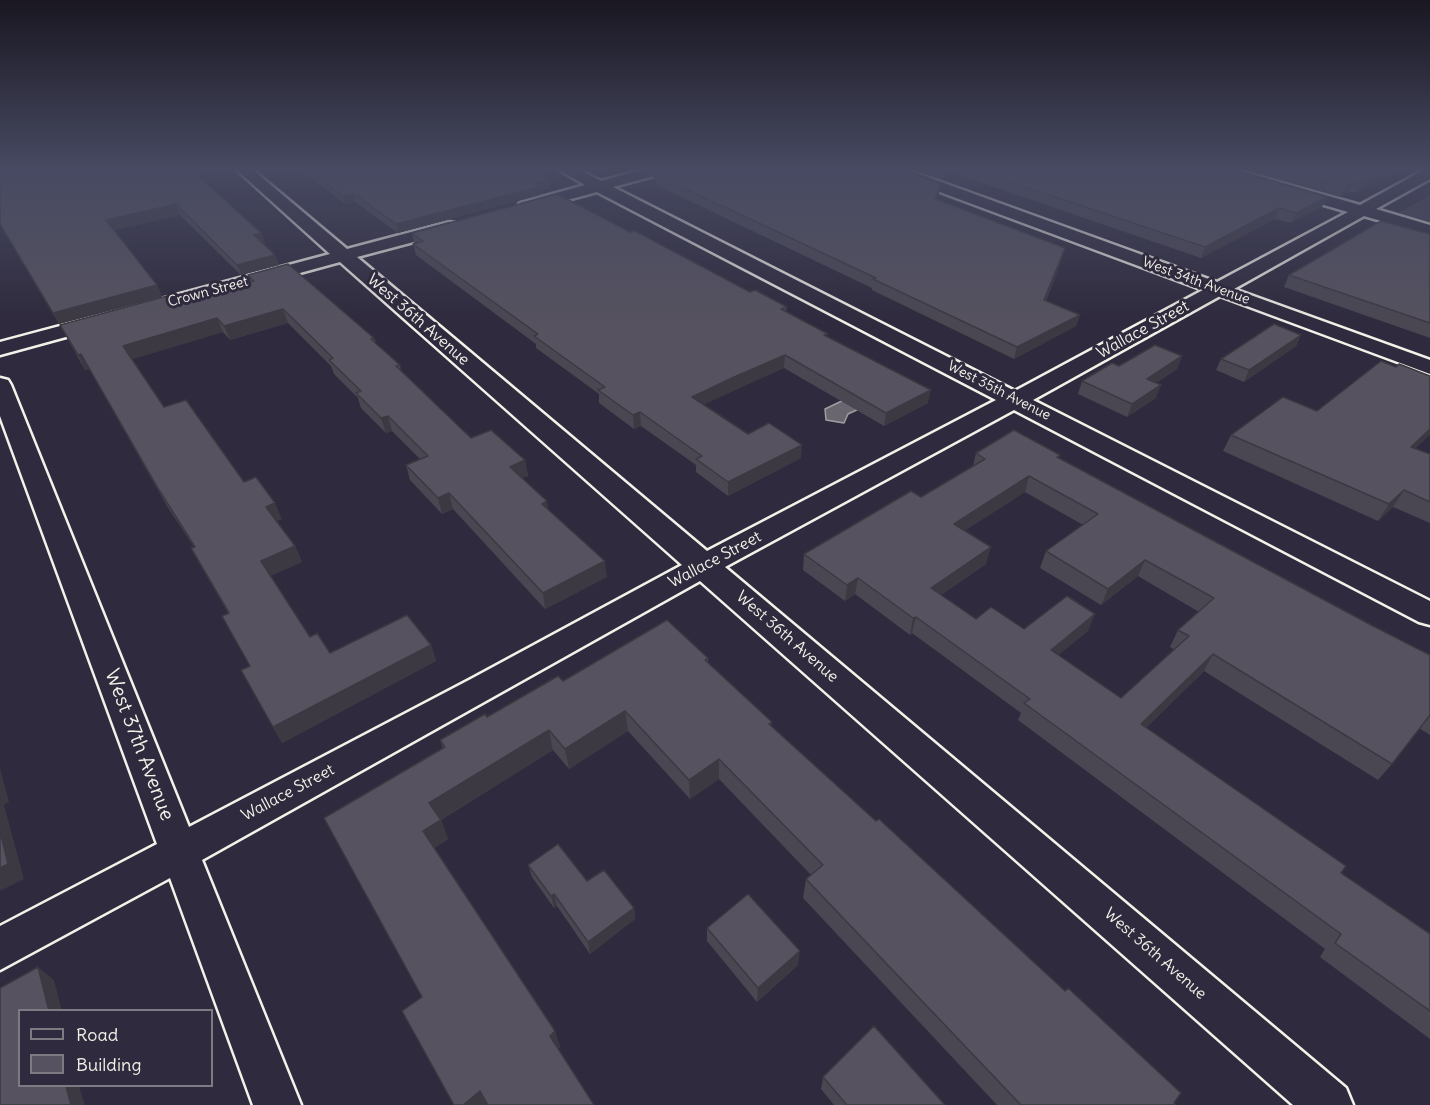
<!DOCTYPE html>
<style>
body{margin:0}
#map{position:relative;width:1430px;height:1105px;overflow:hidden;background:#2f2a3d;font-family:Delius,sans-serif}
canvas{display:block}
.legend{position:absolute;left:18px;top:1009px;width:195px;height:78px;box-sizing:border-box;background:#2f2a3d;border:2px solid #7e7a81;margin:0;padding:8px 10px;list-style:none;font-size:18px;color:#f4f1e8}
.legend li{display:flex;align-items:center;gap:12px;height:30px}
.legend b{width:30px;border:2px solid #7e7a81}
</style>
<div id="map">
<canvas width="1430" height="1105"></canvas>
<ul class="legend">
<li><b style="height:8px;background:#2f2a3d"></b>Road</li>
<li><b style="height:16px;background:#56525f"></b>Building</li>
</ul>
</div>
<script>
const ctx = document.querySelector('canvas').getContext('2d');
ctx.lineJoin = 'round';
function paint(path, color) { ctx.fillStyle = color; ctx.fill(path, 'evenodd'); }
const toPath = rows => new Path2D(rows.map(r => 'M' + r).join(''));
function strokePath(path, color, width, dash) { ctx.strokeStyle = color; ctx.lineWidth = width; ctx.lineCap = dash ? 'butt' : 'round'; ctx.setLineDash(dash || []); ctx.stroke(path); }
function label(font, color, halo, rows, align = 'center') {
  ctx.font = font + ' Delius,sans-serif'; ctx.lineWidth = 6; ctx.setLineDash([]); ctx.textBaseline = 'middle'; ctx.strokeStyle = halo; ctx.fillStyle = color; for (const [text, x, y, turn = 0] of rows) {
    ctx.save(); ctx.translate(x, y); ctx.rotate((+turn || 0) * Math.PI / 180); ctx.textAlign = isNaN(turn) ? turn : align; if (halo) ctx.strokeText(text, 0, 0); ctx.fillText(text, 0, 0); ctx.restore();
  }
}
paint(toPath([
 [1430,195,1430,222,1398,213]
]), '#454050');
const water = toPath([
 [846,399,861,408,848,414,844,423,826,420,825,409,846,399]
]);
paint(water, '#6a6670');
strokePath(water, '#a19ea0', 1.5);
const street = toPath([
 [237,170,253,170,347,249,449,222,455,223,457,227,455,231,357,257,707,551,996,400,597,192,526,211,520,209,518,206,520,203,585,185,560,170,579,170,601,181,642,170,667,170,665,173,613,187,1015,391,1203,290,889,173,887,170,908,170,1217,282,1348,212,1215,173,1213,170,1237,170,1360,205,1424,170,1430,170,1430,179,1376,209,1430,225,1430,235,1364,216,1234,289,1430,360,1430,374,1220,296,1033,400,1430,601,1430,625,1419,622,1014,410,725,567,1346,1088,1353,1105,1293,1105,700,581,202,860,301,1105,253,1105,170,878,0,970,0,926,157,844,0,416,0,378,8,380,11,385,189,827,471,679,682,565,340,262,0,355,0,342,330,254,237,170]
]);
strokePath(street, '#f4f1e8', 5);
paint(street, '#2f2a3d');
paint(toPath([
 [301,170,529,170,549,180,550,188,539,191,540,195,398,233,355,202,345,204],
 [652,170,903,170,940,184,936,200,1062,259,1046,301,1080,315,1076,326,1014,359,872,290,872,288,656,185,656,180,653,179],
 [915,170,1234,170,1322,207,1291,223,1275,219,1201,258,947,171,943,180],
 [1246,170,1398,170,1356,193,1349,192,1340,197],
 [204,182,261,233,265,243,263,244,279,265,241,275,180,215,114,230,157,285,162,297,59,324,0,224],
 [630,232,750,292,787,307,786,311,928,403,884,426,784,368,732,391,703,405,748,434,801,458,728,496,696,472,696,465,641,426,634,429,599,403,599,394,536,348,536,344,416,255,413,244,414,243,412,233],
 [1430,234,1430,338,1284,287,1289,275],
 [248,275,374,338,376,343,400,365,401,371,471,438,525,460,528,476,522,478,607,577,545,609,453,509,442,514,410,480,406,465,420,459,392,431,386,433,361,408,358,398,334,374,331,366,288,323,230,340,223,332,132,359,164,407,244,482,282,519,277,521,295,546,302,562,270,576,310,637,330,653,431,645,436,661,282,743,241,670,250,666,222,616,228,613,191,548,194,547,167,506,89,369,85,370,60,325,172,304,251,282],
 [1301,335,1296,346,1244,382,1216,370,1221,359],
 [1182,356,1177,369,1156,383,1156,398,1127,417,1078,394,1082,381,1119,366],
 [1396,367,1416,449,1430,455,1430,523,1393,507,1378,521,1223,451,1231,435,1317,411],
 [976,453,1060,455,1059,458,1373,626,1430,655,1430,735,1419,728,1392,764,1378,780,1204,671,1146,728,1341,873,1430,934,1430,1039,1320,957,1325,949,1018,720,1021,713,912,633,910,635,855,594,845,601,803,570,804,554,921,497,973,466],
 [1025,492,1083,525,1046,551,1040,568,1101,605,1138,576,1199,612,1178,630,1170,647,1175,650,1121,698,1058,655,1088,631,1024,629,976,619,941,595,986,564,964,531],
 [708,658,708,662,772,722,771,726,1176,1105,997,1105,803,898,806,879,811,875,719,779,690,799,628,731,569,769,553,750,441,820,448,839,434,848,555,1031,560,1047,558,1049,594,1105,454,1105,422,997,324,818,443,749,440,740,563,681],
 [528,865,587,881,634,908,635,919,590,954,557,906,554,908,532,877],
 [707,928,798,965,757,1002,707,941],
 [823,1077,945,1105,834,1105,821,1089]
]), '#4a4752');
paint(toPath([
 [1385,170,1398,170,1356,193,1361,183],
 [549,180,550,188,539,191,540,195,398,233,396,224],
 [1354,182,1349,192,1340,197,1345,187],
 [940,184,939,194,933,209,935,199],
 [353,193,355,202,345,204,343,196],
 [1327,197,1322,207,1291,223,1296,213],
 [176,204,180,215,111,231,106,220],
 [1279,208,1275,219,1201,258,1205,247],
 [261,233,265,243,257,245,254,235],
 [1065,248,1062,259,1041,312,1044,300],
 [275,255,279,265,241,275,237,265],
 [157,285,162,297,59,324,53,313],
 [283,309,288,323,230,340,224,326],
 [1080,315,1076,326,1014,359,1017,347],
 [217,318,223,332,130,360,123,346],
 [1301,335,1296,346,1244,382,1249,370],
 [81,354,89,369,85,370,78,355],
 [785,355,784,368,692,410,692,397],
 [1182,356,1177,369,1142,392,1147,379],
 [1161,385,1156,398,1127,417,1132,404],
 [931,390,928,403,884,426,886,413],
 [640,412,641,426,634,429,633,415],
 [388,416,392,431,386,433,381,418],
 [1430,429,1430,435,1400,463,1411,447],
 [802,445,801,458,728,496,728,482],
 [525,460,528,476,513,482,510,467],
 [1029,476,1025,492,950,540,954,524],
 [1404,490,1393,507,1378,521,1389,504],
 [449,493,453,509,442,514,438,498],
 [547,501,550,517,542,504],
 [275,503,282,519,273,523,266,507],
 [295,546,302,562,268,577,261,561],
 [991,547,986,564,927,604,931,588],
 [1145,560,1138,576,1101,605,1108,589],
 [605,561,607,577,545,609,543,593],
 [858,578,855,594,845,601,847,585],
 [1095,614,1088,631,1044,667,1051,650],
 [916,617,912,633,910,635,913,618],
 [431,645,436,661,282,743,273,727],
 [1213,654,1204,671,1133,741,1141,724],
 [625,711,628,731,569,769,565,749],
 [549,730,553,750,437,822,429,803],
 [719,759,719,779,690,799,689,780],
 [0,768,9,802,4,805,24,879,0,891],
 [441,820,448,839,430,851,423,831],
 [554,894,557,906,554,908,551,896],
 [634,908,635,919,590,954,588,942],
 [800,951,798,965,757,1002,758,988],
 [38,967,54,980,62,1011,49,1011],
 [555,1031,560,1047,555,1052,550,1036],
 [66,1086,79,1086,85,1105,71,1105],
 [480,1091,488,1105,463,1105]
]), '#3c3942');
const building = toPath([
 [0,170,192,170,261,233,254,235,275,255,237,265,176,204,106,220,157,285,53,313,0,224,0,170],
 [309,170,529,170,549,180,534,184,539,187,396,224,353,193,343,196,309,170],
 [655,170,903,170,940,184,935,199,1065,248,1044,300,1080,315,1017,347,873,279,876,278,656,175,662,174,655,170],
 [974,170,1234,170,1327,197,1296,213,1279,208,1205,247,974,170],
 [1284,170,1385,170,1361,183,1354,182,1345,187,1284,170],
 [557,194,630,232,635,231,750,292,755,290,787,307,781,309,828,334,824,335,931,390,886,413,785,355,732,378,692,397,748,434,769,423,802,445,728,482,696,459,702,456,640,412,633,415,598,390,605,387,534,336,538,334,413,244,423,241,412,233,557,194],
 [1381,221,1430,234,1430,323,1289,275,1381,221],
 [288,264,374,338,371,339,400,365,396,366,471,438,491,430,525,460,510,467,547,501,542,504,605,561,543,593,449,493,438,498,406,465,428,456,388,416,381,418,356,393,361,391,329,360,333,358,283,309,224,326,217,318,123,346,164,407,186,400,244,482,256,477,275,503,266,507,295,546,261,561,310,637,317,633,330,653,407,615,431,645,273,727,241,670,250,666,222,616,229,613,191,548,195,547,159,490,81,354,78,355,60,325,167,296,172,304,254,281,248,275,288,264],
 [1274,324,1301,335,1249,370,1221,359,1274,324],
 [1155,345,1182,356,1147,379,1161,385,1132,404,1082,381,1112,363,1119,366,1155,345],
 [1381,361,1396,367,1399,364,1430,376,1430,429,1411,447,1430,454,1430,502,1404,490,1389,504,1231,435,1283,397,1317,411,1381,361],
 [1014,430,1060,455,1057,457,1373,626,1430,655,1430,715,1392,764,1213,654,1141,724,1346,866,1341,873,1430,934,1430,1011,1335,943,1341,934,1024,703,1030,699,916,617,913,618,858,578,847,585,804,554,911,491,921,497,985,459,976,453,1014,430],
 [1029,476,1098,514,1046,551,1108,589,1145,560,1214,598,1178,630,1189,636,1121,698,1051,650,1095,614,1067,596,1024,629,991,607,976,619,931,588,991,547,954,524,1029,476],
 [667,620,708,658,705,660,772,722,769,724,876,821,879,819,1065,991,1068,988,1181,1093,1174,1103,1176,1105,1021,1105,806,879,823,865,719,759,689,780,625,711,565,749,549,730,429,803,441,820,423,831,555,1031,550,1036,594,1105,488,1105,480,1091,463,1105,454,1105,402,1011,422,997,324,818,445,747,440,740,485,714,487,717,558,676,563,681,667,620],
 [0,831,8,864,0,868,0,831],
 [558,844,587,881,604,870,634,908,588,942,554,894,551,896,528,865,558,844],
 [748,894,800,951,758,988,707,928,748,894],
 [38,967,49,1011,20,1011,20,1086,66,1086,71,1105,0,1105,0,988,38,967],
 [874,1026,945,1105,847,1105,823,1077,874,1026]
]);
paint(building, '#56525f');
strokePath(building, '#3c3942', 1.5);
const sky = ctx.createLinearGradient(0, 0, 0, 325);
sky.addColorStop(0, '#1a1722');
sky.addColorStop(0.52, '#474a62');
sky.addColorStop(1, '#474a6200');
ctx.fillStyle = sky;
ctx.fillRect(0, 0, 1430, 325);
label('14px', '#f4f1e8', '#2f2a3d', [
 ["West 34th Avenue",1196,281,20],
 ["Crown Street",208,292,-15],
 ["West 35th Avenue",999,391,27]
]);
label('16px', '#f4f1e8', '#2f2a3d', [
 ["West 36th Avenue",418,320,41],
 ["Wallace Street",1143,330,-29],
 ["Wallace Street",715,560,-28],
 ["West 36th Avenue",787,637,41],
 ["Wallace Street",288,793,-28],
 ["West 36th Avenue",1155,954,41]
]);
label('20px', '#f4f1e8', '#2f2a3d', [
 ["West 37th Avenue",139,745,69]
]);
</script>
